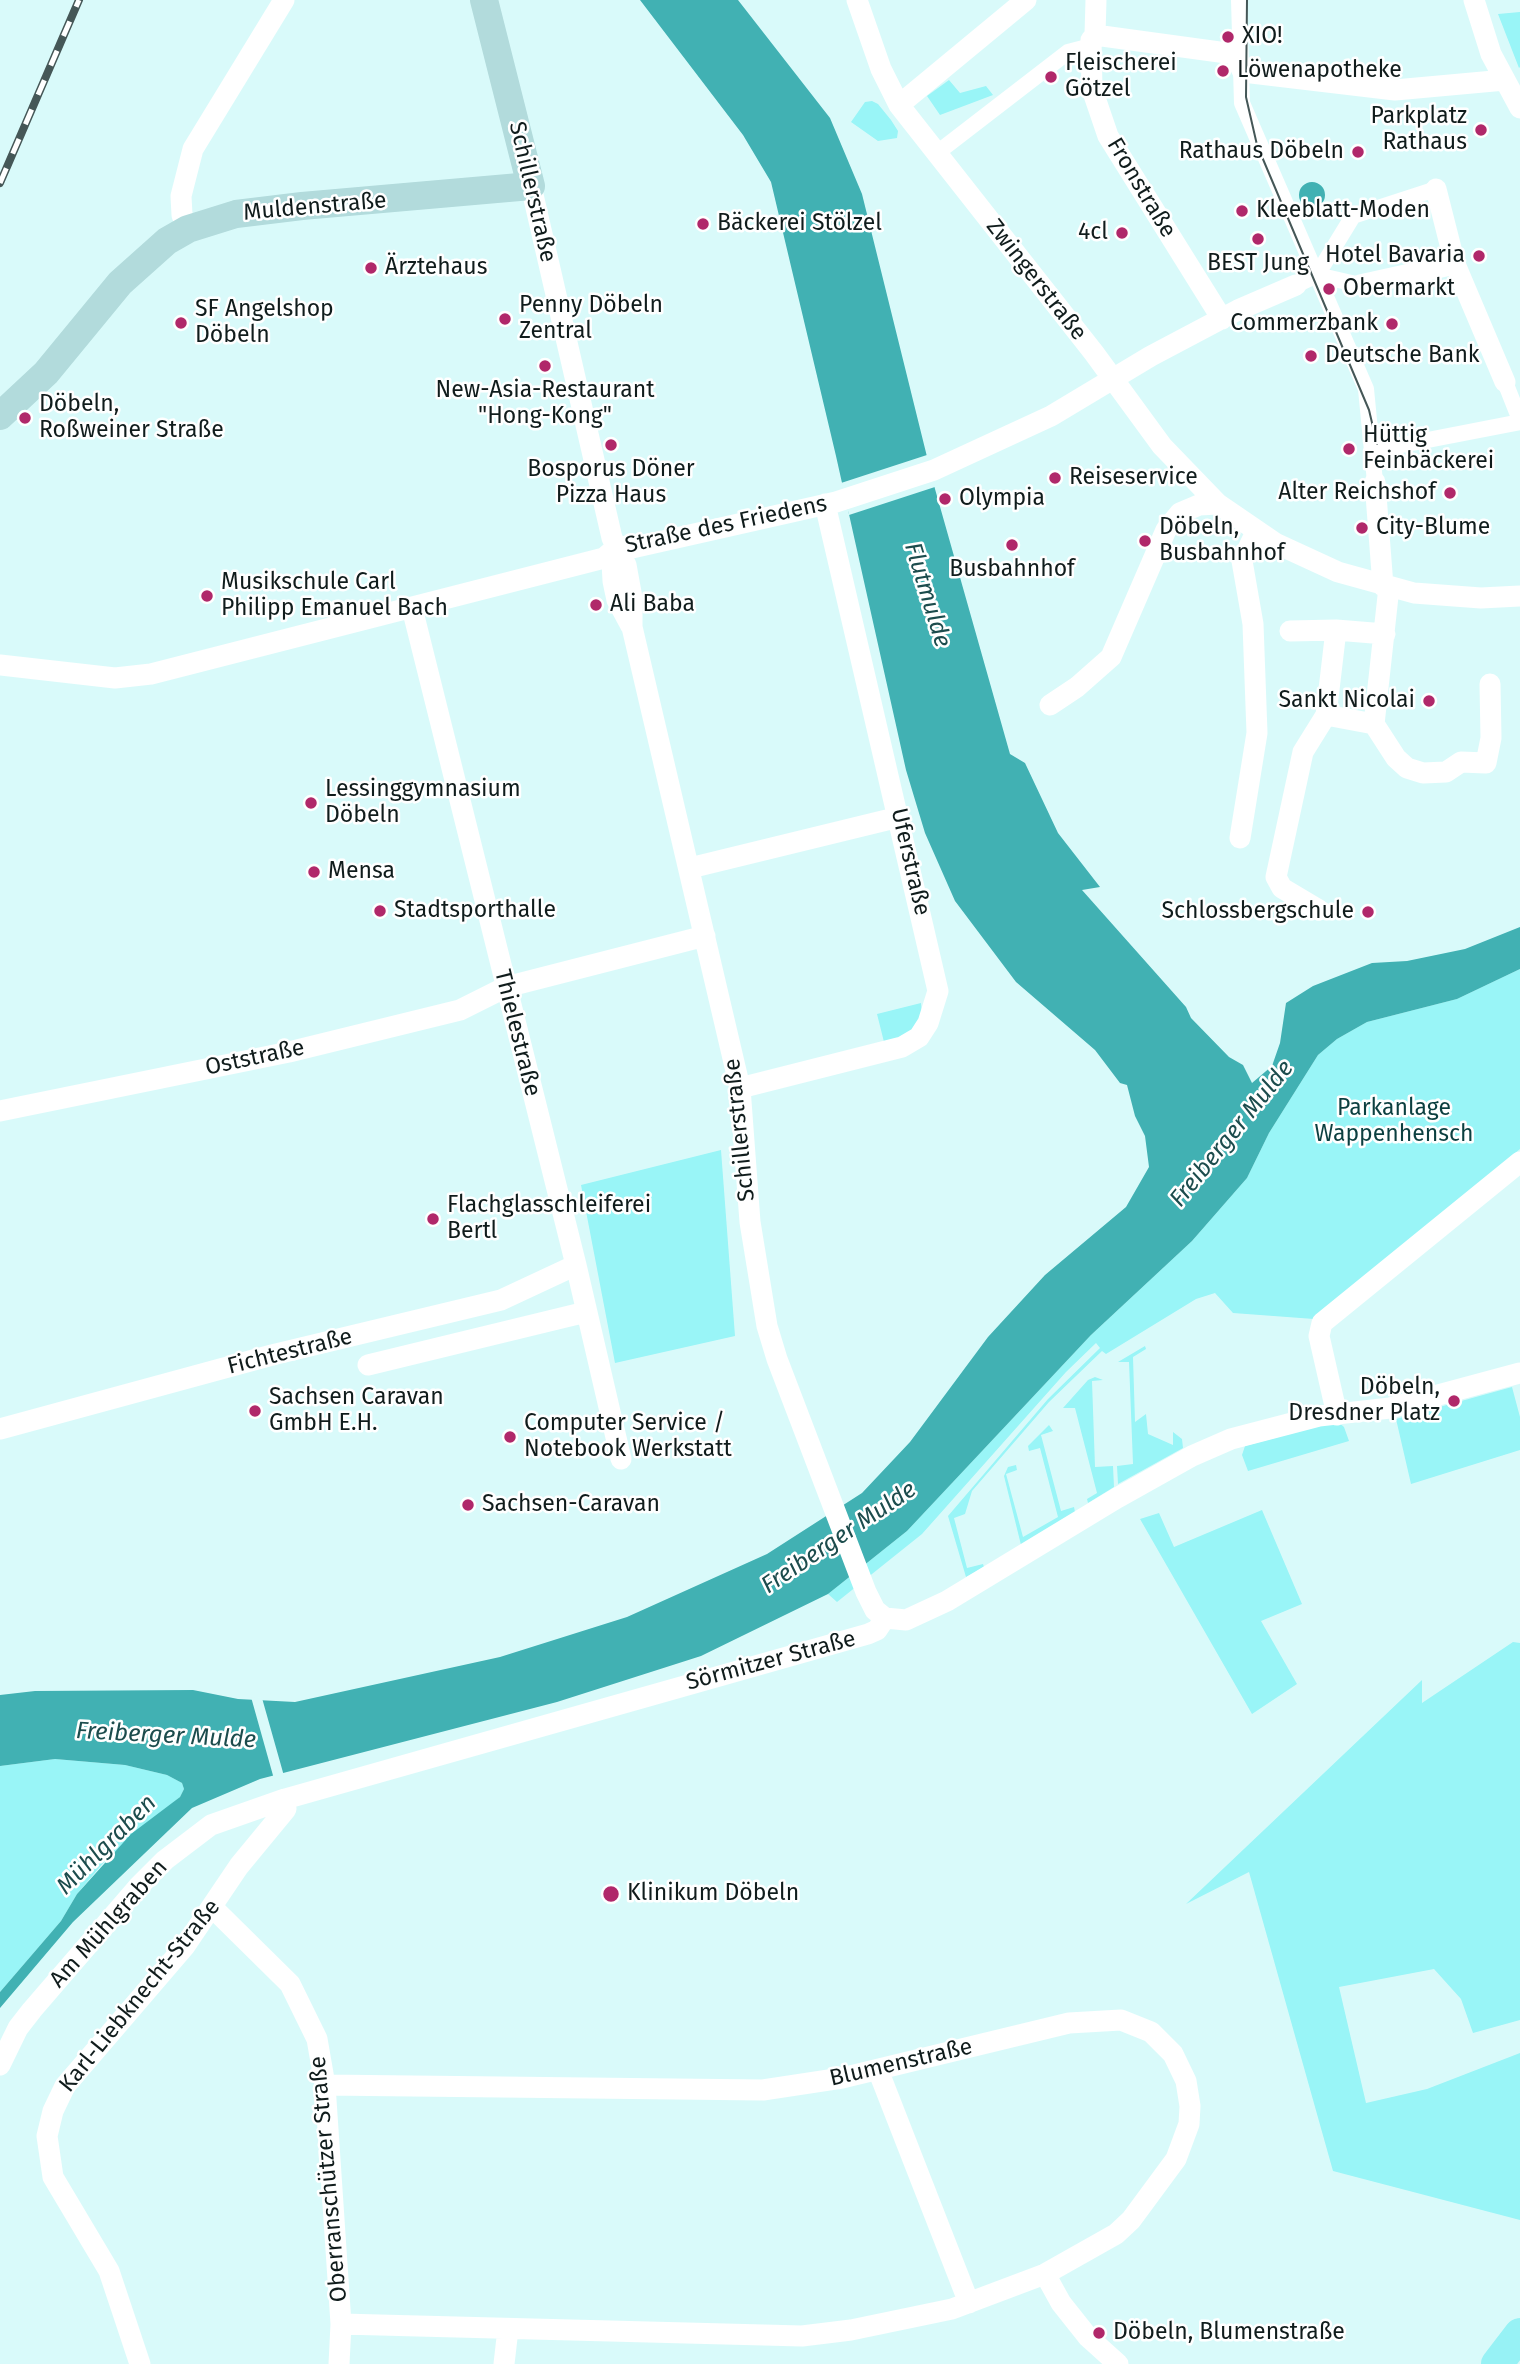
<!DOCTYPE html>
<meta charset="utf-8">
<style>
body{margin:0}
canvas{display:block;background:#d9fafa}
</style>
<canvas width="1520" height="2364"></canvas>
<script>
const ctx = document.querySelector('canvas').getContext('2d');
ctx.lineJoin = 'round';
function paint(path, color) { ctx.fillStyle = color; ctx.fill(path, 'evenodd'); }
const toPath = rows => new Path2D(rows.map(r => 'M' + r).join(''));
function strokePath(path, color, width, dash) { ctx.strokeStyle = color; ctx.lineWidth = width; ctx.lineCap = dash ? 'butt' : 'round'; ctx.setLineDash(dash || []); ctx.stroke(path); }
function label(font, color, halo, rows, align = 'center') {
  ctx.font = font + ' "Fira Sans",sans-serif'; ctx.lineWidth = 5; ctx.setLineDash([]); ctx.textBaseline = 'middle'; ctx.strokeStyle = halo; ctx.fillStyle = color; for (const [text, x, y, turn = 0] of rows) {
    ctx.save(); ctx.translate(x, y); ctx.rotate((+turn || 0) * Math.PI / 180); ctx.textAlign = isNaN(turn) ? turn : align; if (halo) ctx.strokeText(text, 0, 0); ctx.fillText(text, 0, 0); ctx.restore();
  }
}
paint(toPath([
 [1520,12,1520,67,1519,68,1498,14],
 [949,80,960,93,986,86,993,95,940,115,927,96],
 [872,101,878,104,891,120,898,131,897,138,878,141,851,122,865,102],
 [1520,969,1520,1149,1314,1319,1233,1313,1215,1293,1196,1299,1106,1354,1102,1351,1049,1402,972,1491,965,1514,954,1518,967,1568,983,1564,984,1567,966,1577,948,1516,1048,1399,1100,1348,1096,1343,1066,1372,922,1534,837,1602,828,1594,907,1531,1091,1335,1192,1241,1247,1178,1269,1133,1318,1055,1337,1039,1367,1022,1457,999],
 [921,1003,922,1014,909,1036,884,1042,877,1014],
 [721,1150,735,1336,615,1363,581,1185],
 [1145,1346,1146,1349,1133,1357,1135,1422,1146,1414,1148,1434,1173,1445,1173,1432,1182,1439,1183,1448,1118,1484,1117,1466,1133,1464,1129,1362,1118,1362],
 [1095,1377,1103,1380,1092,1381,1095,1467,1113,1466,1114,1487,1088,1503,1087,1499,1097,1493,1075,1408,1063,1408,1088,1380],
 [1512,1387,1520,1417,1520,1450,1411,1484,1396,1419],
 [1337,1421,1344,1427,1349,1441,1248,1471,1242,1455,1245,1446],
 [1049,1425,1053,1431,1041,1435,1061,1511,1074,1507,1075,1512,1021,1545,1004,1476,1008,1467,1016,1465,1017,1470,1006,1474,1023,1537,1058,1517,1040,1448,1029,1451,1028,1446],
 [1262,1510,1302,1604,1261,1621,1297,1684,1252,1714,1140,1519,1159,1513,1174,1547],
 [1513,1642,1520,1643,1520,2020,1473,2033,1461,1999,1434,1969,1339,1987,1366,2103,1427,2089,1520,2053,1520,2220,1333,2171,1249,1872,1186,1904,1422,1680,1422,1703],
 [55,1759,125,1765,167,1775,182,1783,184,1789,180,1797,105,1861,77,1894,61,1921,0,1992,0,1766]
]), '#99f5f7');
paint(toPath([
 [640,0,738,0,830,118,862,194,935,489,1010,754,1025,763,1058,833,1100,887,1082,890,1186,1007,1191,1018,1229,1057,1243,1065,1252,1083,1272,1066,1280,1043,1286,1003,1313,986,1372,963,1407,961,1465,949,1520,927,1520,969,1457,999,1367,1022,1337,1039,1318,1055,1269,1133,1247,1178,1192,1241,1091,1335,907,1531,828,1594,701,1656,557,1702,260,1779,192,1808,73,1922,0,2008,0,1992,61,1921,77,1894,131,1834,180,1797,184,1789,182,1783,167,1775,125,1765,55,1759,0,1766,0,1695,35,1691,193,1690,238,1699,295,1702,500,1657,627,1617,767,1554,862,1493,910,1442,988,1337,1045,1275,1126,1207,1149,1167,1145,1136,1135,1116,1127,1085,1120,1083,1095,1050,1016,982,955,901,925,833,906,770,836,456,771,182,743,135],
 '1299 195a13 13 0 1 1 26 0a13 13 0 1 1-26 0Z'
]), '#41b1b3');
paint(toPath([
 [930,454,938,486,849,515,841,483],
 [251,1697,262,1698,284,1776,274,1779]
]), '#d9fafa');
strokePath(toPath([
 [1239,0,1242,103,1366,389,1375,482],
 [937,153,1068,52,1091,46],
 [1317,275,1353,216,1436,189],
 [1296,285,1317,275,1360,285],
 [1505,382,1520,420],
 [1371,451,1520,422]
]), '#fff', 16);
strokePath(toPath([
 [857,0,881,69,899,105,1094,353,1162,446,1218,504,1275,543,1338,572,1414,593,1481,598,1520,596],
 [1474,0,1491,54,1520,108],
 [1095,35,1096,0],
 [899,105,1026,0],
 [531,186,612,538,626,565,632,598,632,627,740,1088,750,1222,767,1326,777,1359,866,1592,875,1610,885,1618],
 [1436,189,1455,264,1505,382],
 [188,229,182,215,181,196,193,149,284,0],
 [1360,285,1455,264],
 [1222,319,1108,136,1092,89,1091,40,1095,35,1234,54,1243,72,1395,90,1505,80],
 [1375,482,1383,586],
 [618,546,632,548,836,502,934,470,1051,416,1151,356,1238,310,1296,285],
 [618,548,612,562,613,581,617,600,631,626],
 [1389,587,1374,724,1396,758,1407,768,1423,773,1446,772,1461,762,1486,763,1491,738,1490,684],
 [412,608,576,1265,621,1459],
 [1290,631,1336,630],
 [0,665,115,678,151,674,604,558,618,546],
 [1050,705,1077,687,1111,657,1166,530,1180,513,1199,505,1218,504],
 [1326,715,1374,724],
 [1240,838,1257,733,1253,624,1242,561,1256,532],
 [690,868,899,817],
 [1319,910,1282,888,1276,877,1303,752,1326,715,1336,630,1385,634],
 [740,1088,902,1047,919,1037,928,1023,938,991,825,504],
 [0,1111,289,1052,460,1010,506,987,705,936],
 [368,1365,586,1312],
 [1337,1415,1319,1336,1322,1323,1520,1162],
 [0,1429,272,1355,501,1300,576,1265],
 [213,1908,290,1984,317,2039,325,2085,341,2324,339,2364],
 [0,2065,18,2028,32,2010,138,1887,165,1860,211,1825,285,1799,868,1634,877,1630,885,1618,906,1620,947,1601,1117,1498,1192,1456,1231,1439,1319,1416,1390,1408,1520,1373],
 [878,2070,969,2303],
 [325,2085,763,2090,842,2078,1069,2023,1121,2020,1151,2032,1173,2054,1186,2081,1190,2106,1189,2124,1176,2159,1131,2220,1116,2234,1045,2274,952,2309,851,2330,802,2336,341,2324],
 [1045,2274,1061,2303,1088,2337,1118,2364],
 [140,2364,109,2271,53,2177,47,2136,53,2111,65,2086,185,1946,239,1866,286,1809,285,1799],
 [504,2364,508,2329]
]), '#fff', 21);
strokePath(toPath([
 [0,416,46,373,120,283,167,241,188,229,236,214,302,206,531,186,484,0]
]), '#b2dbdc', 28);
strokePath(toPath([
 [1497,2364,1520,2334]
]), '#97f2f5', 32);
strokePath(toPath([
 [1247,0,1246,97,1257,145,1369,410,1377,444]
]), '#455757', 2);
const rail = toPath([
 [0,183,79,0]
]);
strokePath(rail, '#455757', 8);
strokePath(rail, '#fff', 5, [16]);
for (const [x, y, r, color] of [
 [1228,37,7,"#b0286a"],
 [1223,71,7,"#b0286a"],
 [1051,77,7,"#b0286a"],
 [1481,130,7,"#b0286a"],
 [1358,152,7,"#b0286a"],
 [1242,211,7,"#b0286a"],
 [703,224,7,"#b0286a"],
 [1122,233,7,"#b0286a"],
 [1258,239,7,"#b0286a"],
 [1479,256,7,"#b0286a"],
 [371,268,7,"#b0286a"],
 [1329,289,7,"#b0286a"],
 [505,319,7,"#b0286a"],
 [181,323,7,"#b0286a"],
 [1392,324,7,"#b0286a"],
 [1311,356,7,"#b0286a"],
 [545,366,7,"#b0286a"],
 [25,418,7,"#b0286a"],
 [611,445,7,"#b0286a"],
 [1349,449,7,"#b0286a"],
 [1055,478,7,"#b0286a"],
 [1450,493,7,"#b0286a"],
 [945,499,7,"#b0286a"],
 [1362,528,7,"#b0286a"],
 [1145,541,7,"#b0286a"],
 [1012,545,7,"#b0286a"],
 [207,596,7,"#b0286a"],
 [596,605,7,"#b0286a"],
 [1429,701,7,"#b0286a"],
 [311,803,7,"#b0286a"],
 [314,872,7,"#b0286a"],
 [380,911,7,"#b0286a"],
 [1368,912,7,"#b0286a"],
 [433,1219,7,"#b0286a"],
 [1454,1401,7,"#b0286a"],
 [255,1411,7,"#b0286a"],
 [510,1437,7,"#b0286a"],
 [468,1505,7,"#b0286a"],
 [611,1894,9,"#b0286a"],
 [1099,2333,7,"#b0286a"]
]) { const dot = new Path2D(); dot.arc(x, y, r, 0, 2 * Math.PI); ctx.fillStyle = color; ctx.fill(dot); strokePath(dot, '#fff', 2.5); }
label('23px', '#101c1c', '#fff', [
 ["XIO!",1242,37],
 ["Fleischerei",1065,64],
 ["Götzel",1065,90],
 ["Löwenapotheke",1237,71],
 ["Parkplatz",1467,117,"right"],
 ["Rathaus",1467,143,"right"],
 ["Rathaus Döbeln",1344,152,"right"],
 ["Kleeblatt-Moden",1256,211],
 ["Bäckerei Stölzel",717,224],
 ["4cl",1108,233,"right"],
 ["Hotel Bavaria",1465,256,"right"],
 ["BEST Jung",1258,264,"center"],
 ["Ärztehaus",385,268],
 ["Obermarkt",1343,289],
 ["Penny Döbeln",519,306],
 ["Zentral",519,332],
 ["SF Angelshop",195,310],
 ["Döbeln",195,336],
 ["Commerzbank",1378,324,"right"],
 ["Deutsche Bank",1325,356],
 ["New-Asia-Restaurant",545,391,"center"],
 ["\"Hong-Kong\"",545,417,"center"],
 ["Döbeln,",39,405],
 ["Roßweiner Straße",39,431],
 ["Hüttig",1363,436],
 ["Feinbäckerei",1363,462],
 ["Bosporus Döner",611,470,"center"],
 ["Pizza Haus",611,496,"center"],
 ["Reiseservice",1069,478],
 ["Alter Reichshof",1436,493,"right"],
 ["Olympia",959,499],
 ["Döbeln,",1159,528],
 ["Busbahnhof",1159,554],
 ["City-Blume",1376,528],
 ["Busbahnhof",1012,570,"center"],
 ["Musikschule Carl",221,583],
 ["Philipp Emanuel Bach",221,609],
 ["Ali Baba",610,605],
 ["Sankt Nicolai",1415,701,"right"],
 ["Lessinggymnasium",325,790],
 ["Döbeln",325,816],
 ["Mensa",328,872],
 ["Stadtsporthalle",394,911],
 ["Schlossbergschule",1354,912,"right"],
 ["Flachglasschleiferei",447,1206],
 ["Bertl",447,1232],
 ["Döbeln,",1440,1388,"right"],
 ["Dresdner Platz",1440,1414,"right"],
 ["Sachsen Caravan",269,1398],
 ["GmbH E.H.",269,1424],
 ["Computer Service /",524,1424],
 ["Notebook Werkstatt",524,1450],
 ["Sachsen-Caravan",482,1505],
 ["Klinikum Döbeln",627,1894],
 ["Döbeln, Blumenstraße",1113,2333]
], 'left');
label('23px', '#101c1c', '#fff', [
 ["Fronstraße",1141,188,59],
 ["Schillerstraße",532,192,77],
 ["Muldenstraße",315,207,-5],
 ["Zwingerstraße",1036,280,52],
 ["Straße des Friedens",726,525,-12],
 ["Uferstraße",910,862,77],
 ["Thielestraße",517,1033,76],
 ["Oststraße",255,1058,-12],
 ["Schillerstraße",740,1130,-96],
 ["Fichtestraße",290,1352,-14],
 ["Sörmitzer Straße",771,1661,-15],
 ["Am Mühlgraben",109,1924,-48],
 ["Karl-Liebknecht-Straße",140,1996,-51],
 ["Blumenstraße",901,2063,-13],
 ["Oberranschützer Straße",329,2179,-95]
]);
label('23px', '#0b3f40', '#fff', [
 ["Parkanlage",1394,1109],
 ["Wappenhensch",1394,1135]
]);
label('italic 24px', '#1c4c4d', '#fff', [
 ["Flutmulde",927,595,73],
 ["Freiberger Mulde",1232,1134,-51],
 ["Freiberger Mulde",839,1538,-34],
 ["Freiberger Mulde",166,1736,3],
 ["Mühlgraben",107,1845,-45]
]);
</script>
